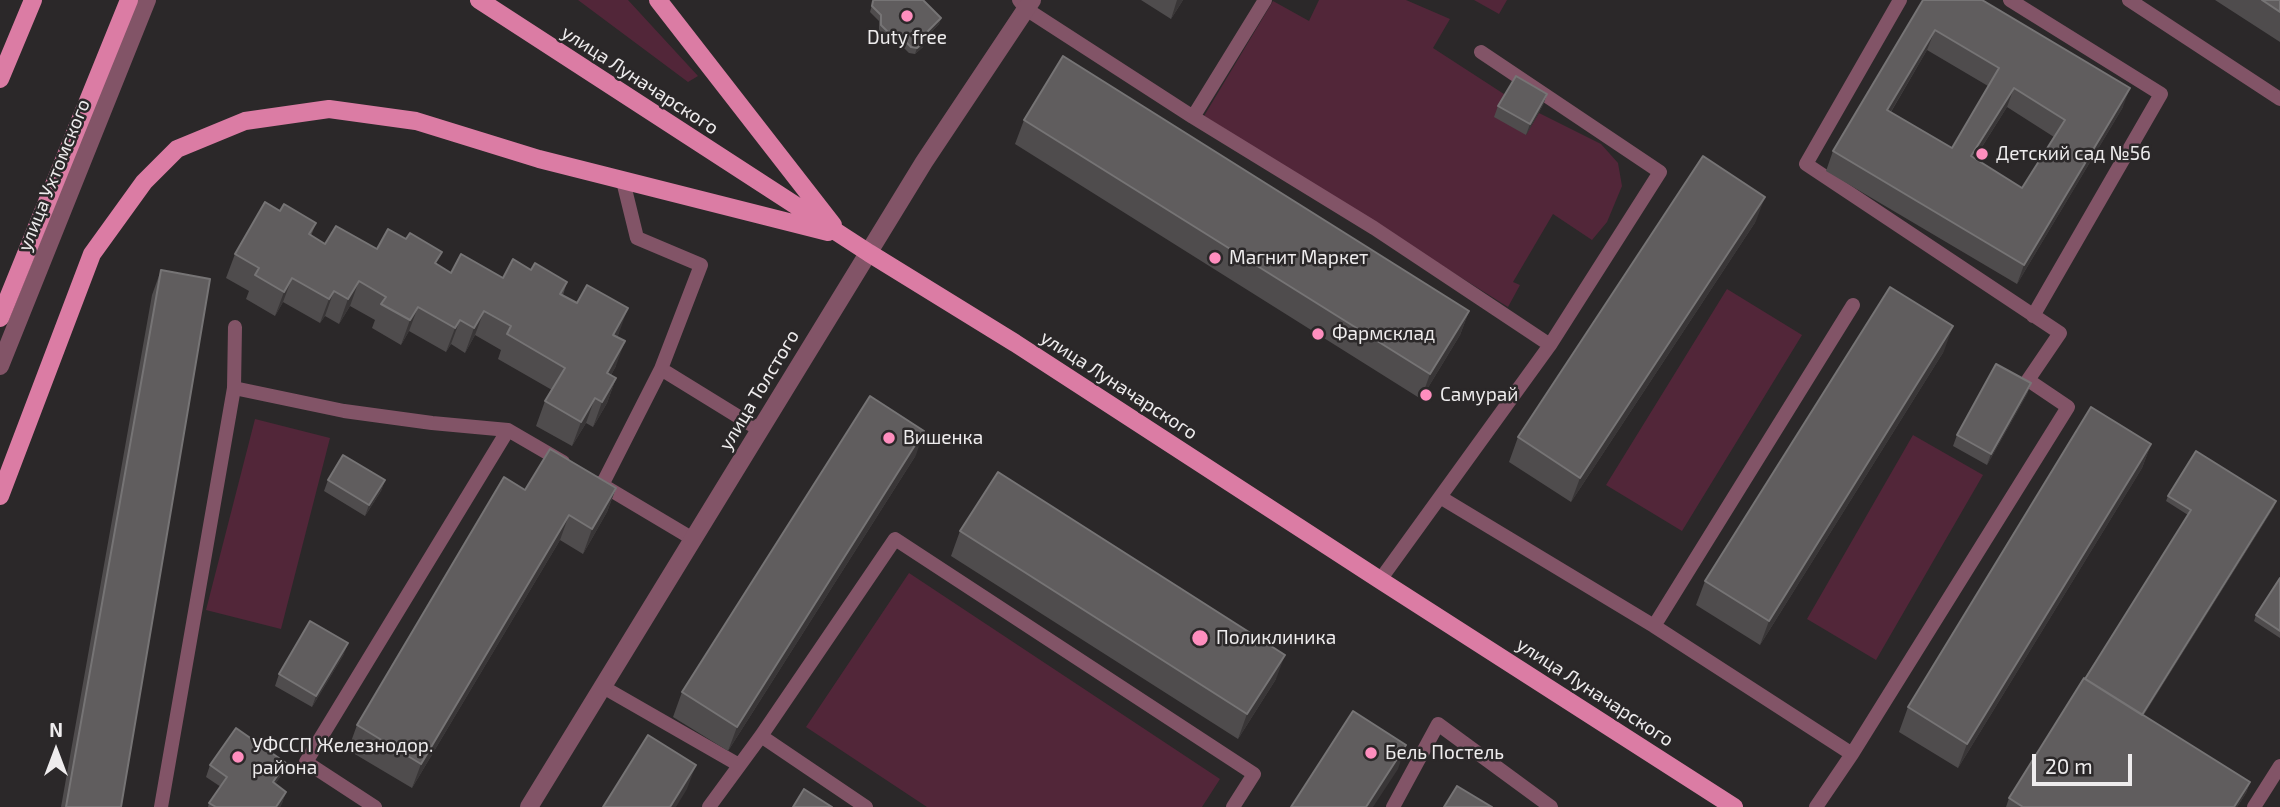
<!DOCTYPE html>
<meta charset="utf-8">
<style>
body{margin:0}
#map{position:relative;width:2280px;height:807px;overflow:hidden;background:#2b2829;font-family:"Exo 2",sans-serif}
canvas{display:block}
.north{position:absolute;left:21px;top:716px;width:70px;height:70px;-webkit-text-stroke:5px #2b2829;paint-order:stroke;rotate:0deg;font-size:19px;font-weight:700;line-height:28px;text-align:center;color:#eeeced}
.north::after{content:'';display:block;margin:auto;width:24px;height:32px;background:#eeeced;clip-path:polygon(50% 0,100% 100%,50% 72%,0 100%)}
.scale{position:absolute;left:2032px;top:754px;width:100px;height:32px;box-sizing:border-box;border:4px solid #eeeced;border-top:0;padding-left:9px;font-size:21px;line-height:24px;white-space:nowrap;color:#eeeced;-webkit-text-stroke:5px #2b2829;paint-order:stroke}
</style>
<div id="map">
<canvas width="2280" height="807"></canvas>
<div class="north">N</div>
<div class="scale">20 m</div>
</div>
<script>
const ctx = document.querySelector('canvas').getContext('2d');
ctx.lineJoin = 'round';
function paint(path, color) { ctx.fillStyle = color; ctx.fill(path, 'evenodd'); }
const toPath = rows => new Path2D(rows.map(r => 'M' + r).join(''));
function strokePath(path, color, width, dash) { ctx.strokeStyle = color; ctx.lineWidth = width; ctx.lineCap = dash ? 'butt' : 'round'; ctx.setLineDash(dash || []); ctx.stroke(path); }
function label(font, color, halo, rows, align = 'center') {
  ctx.font = font + ' "Exo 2",sans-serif'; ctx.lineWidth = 5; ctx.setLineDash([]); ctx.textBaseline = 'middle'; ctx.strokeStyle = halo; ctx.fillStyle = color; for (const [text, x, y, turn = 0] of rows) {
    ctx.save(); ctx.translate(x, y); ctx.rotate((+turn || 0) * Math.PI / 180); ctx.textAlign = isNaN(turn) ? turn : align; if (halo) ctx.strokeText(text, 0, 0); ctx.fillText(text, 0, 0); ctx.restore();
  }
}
paint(toPath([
 [578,0,628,0,698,76,688,82],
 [1319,0,1406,0,1450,19,1433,48,1507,96,1526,135,1539,113,1601,144,1618,163,1622,186,1607,222,1592,240,1553,214,1513,282,1520,285,1508,307,1204,116,1273,1,1309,21],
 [1474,0,1507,0,1499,14],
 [1727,289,1802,335,1682,531,1606,485],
 [255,419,330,438,281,629,206,610],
 [1913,435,1983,475,1876,660,1807,619],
 [909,573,1220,779,1202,807,927,807,806,727]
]), '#522639');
strokePath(toPath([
 [1019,0,1026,9,1193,117,1374,228,1550,345],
 [2010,0,2161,94,2033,316],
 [2129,0,2280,99],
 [1193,117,1265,0],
 [661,369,760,430],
 [234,388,344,411,432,423,508,430,563,462],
 [599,483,693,539],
 [602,485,661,369,701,265,637,238,623,181],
 [1440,497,1654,626,1852,754],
 [1380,580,1550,345,1660,172,1481,52],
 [1654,626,1853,305],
 [603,687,739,765],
 [761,736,866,807],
 [161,807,234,388,235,327],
 [375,807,306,762,508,430],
 [709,807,761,736,895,539,1254,774,1233,807],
 [1393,807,1438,724,1551,807],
 [1816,807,1852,754,2068,407,2028,380,2060,333,1806,164,1900,0],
 [2254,807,2280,766]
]), '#825467', 14);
strokePath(toPath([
 [0,366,147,0],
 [529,807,924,162,1032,0]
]), '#825467', 18);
strokePath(toPath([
 [479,0,869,253,1015,343,1380,580,1734,807],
 [658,0,833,225],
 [0,79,33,0],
 [0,318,129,0],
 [0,496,92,254,144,182,177,149,245,121,329,109,416,121,539,159,828,232]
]), '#db7ca4', 18);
paint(toPath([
 [1141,0,1183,0,1171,19],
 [1923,0,2123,107,2017,284,1826,171,1833,151],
 [1927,50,1988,86,1952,148,1891,112],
 [2007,107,2054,137,2022,188,1975,158],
 [2215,0,2280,0,2280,42],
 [873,1,941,18,939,24,925,38,923,47,915,54,909,53,899,43,889,41,879,31,879,21,870,12],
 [1547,94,1543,105,1526,135,1494,117,1498,106],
 [1024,120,1469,311,1460,335,1421,399,1015,144],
 [280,211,316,223,311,236,325,244,377,249,437,264,451,273,503,278,531,270,567,282,563,295,619,333,617,337,616,366,611,375,616,378,607,403,593,427,586,423,572,446,536,426,545,401,552,390,498,359,501,350,475,335,465,353,451,344,446,352,409,331,401,345,372,328,375,320,350,306,339,324,325,316,320,323,283,302,275,316,246,299,249,291,226,278,235,254],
 [1756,221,1571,502,1509,462,1518,437],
 [161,270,121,807,61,807,152,295],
 [1944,351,1760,645,1696,605,1705,581],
 [2031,383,2027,394,1987,465,1953,446,1957,435],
 [2151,444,2142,468,1958,768,1899,732,1908,707],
 [916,455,728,751,673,717,682,692],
 [328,480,385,480,381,491,365,516,324,491],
 [616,488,607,512,583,554,560,540,412,788,348,750,357,725,525,490],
 [2168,496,2274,507,2143,716,2250,782,2246,793,2237,807,2006,807,2009,798,2188,515,2166,501],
 [960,531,1276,679,1238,739,951,556],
 [2280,578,2280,638,2254,621,2256,615],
 [344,654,312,707,275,686,279,674],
 [210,765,282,774,275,784,286,792,282,803,280,807,208,807,209,803,221,787,206,777]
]), '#4f4c4d');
paint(toPath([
 [1177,0,1183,0,1171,19],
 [941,18,939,24,923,40,925,34],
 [1935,30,1927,50,1880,130,1887,110],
 [925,41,923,47,915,54,917,48],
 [2014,88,2007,107,1964,175,1971,156],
 [2130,88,2123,107,2017,284,2024,265],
 [1547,94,1543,105,1526,135,1530,124],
 [1765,197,1756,221,1571,502,1580,478],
 [292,278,283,302,275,316,284,292],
 [359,281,350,306,339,324,348,299],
 [334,291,325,316,320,323,329,299],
 [418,307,409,331,401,345,410,320],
 [628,308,619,333,604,359,613,335],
 [484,311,475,335,465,353,474,328],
 [1469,311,1460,335,1421,399,1430,374],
 [460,320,451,344,446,352,455,328],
 [1953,326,1944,351,1760,645,1769,621],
 [625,341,616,366,598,398,607,373],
 [616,378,607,403,593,427,602,402],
 [2031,383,2027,394,1987,465,1991,454],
 [595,398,586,423,572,446,581,422],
 [924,431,916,455,728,751,737,727],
 [2151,444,2142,468,1958,768,1967,744],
 [385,480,381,491,365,516,369,505],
 [616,488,607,512,583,554,592,529],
 [2276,501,2274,507,2137,726,2139,720],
 [569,515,560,540,412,788,421,764],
 [348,643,344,654,312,707,316,696],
 [1285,655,1276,679,1238,739,1247,714],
 [1406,745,1398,769,1373,807,1366,807],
 [286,763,282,774,269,793,273,782],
 [696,765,687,789,676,807,670,807],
 [2250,782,2246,793,2237,807,2234,807],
 [286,792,282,803,280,807,276,807]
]), '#393637');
const building = toPath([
 [874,0,923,0,941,18,925,34,925,41,917,48,911,47,901,37,891,35,881,25,881,15,872,6,873,1,874,0],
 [1923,0,1982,0,2130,88,2024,265,1833,151,1923,0],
 [1935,30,1999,68,1952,148,1887,110,1935,30],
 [2014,88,2065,120,2022,188,1971,156,2014,88],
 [2262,0,2280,0,2280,12,2262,0],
 [1063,56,1469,311,1430,374,1024,120,1063,56],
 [1516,76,1547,94,1530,124,1498,106,1516,76],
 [1703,156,1765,197,1580,478,1518,437,1703,156],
 [265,202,280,211,284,204,316,223,309,234,325,244,336,226,377,249,388,229,406,239,410,233,442,252,435,263,451,273,461,254,503,278,513,259,531,270,535,263,567,282,560,294,577,303,587,285,628,308,613,335,625,341,607,373,616,378,602,402,595,398,581,422,545,401,565,368,507,334,511,326,484,311,474,328,460,320,455,328,418,307,410,320,381,304,386,297,359,281,348,299,334,291,329,299,292,278,284,292,255,275,259,268,235,254,265,202],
 [161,270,210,279,121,807,66,807,161,270],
 [1890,287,1953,326,1769,621,1705,581,1890,287],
 [1996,364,2031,383,1991,454,1957,435,1996,364],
 [870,396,924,431,737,727,682,692,870,396],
 [2091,407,2151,444,1967,744,1908,707,2091,407],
 [550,449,616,488,592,529,569,515,421,764,357,725,504,477,525,490,550,449],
 [2196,451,2276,501,2142,715,2085,679,2191,510,2168,496,2196,451],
 [343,455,385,480,369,505,328,480,343,455],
 [998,472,1285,655,1247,714,960,531,998,472],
 [2280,578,2280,631,2256,615,2280,578],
 [310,621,348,643,316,696,279,674,310,621],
 [2084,678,2250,782,2234,807,2023,807,2009,798,2084,678],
 [1353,711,1406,745,1366,807,1291,807,1353,711],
 [236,728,286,763,273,782,286,792,276,807,216,807,209,803,227,777,210,765,236,728],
 [648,735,696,765,670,807,603,807,648,735],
 [1457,786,1492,807,1444,807,1457,786],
 [804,789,832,807,793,807,804,789]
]);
paint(building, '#605d5e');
strokePath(building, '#767475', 2);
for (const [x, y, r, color] of [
 [907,16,7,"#fe8ebe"],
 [1982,154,7,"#fe8ebe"],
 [1215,258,7,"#fe8ebe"],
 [1318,334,7,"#fe8ebe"],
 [1426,395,7,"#fe8ebe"],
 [889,438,7,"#fe8ebe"],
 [1200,638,9,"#fe8ebe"],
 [1371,753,7,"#fe8ebe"],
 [238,757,7,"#fe8ebe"]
]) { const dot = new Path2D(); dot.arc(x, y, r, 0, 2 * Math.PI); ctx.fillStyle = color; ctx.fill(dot); strokePath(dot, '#2b2829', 2.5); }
label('19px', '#eeeced', '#2b2829', [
 ["Duty free",907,38,"center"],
 ["Детский сад №56",1996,154],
 ["Магнит Маркет",1229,258],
 ["Фармсклад",1332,334],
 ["Самурай",1440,395],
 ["Вишенка",903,438],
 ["Поликлиника",1216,638],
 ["УФССП Железнодор.",252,746],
 ["района",252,768],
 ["Бель Постель",1385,753]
], 'left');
label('19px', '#eeeced', '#2b2829', [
 ["улица Луначарского",640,80,33],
 ["улица Ухтомского",54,175,-68],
 ["улица Луначарского",1119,385,33],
 ["улица Толстого",759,390,-59],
 ["улица Луначарского",1595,692,33]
]);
</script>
